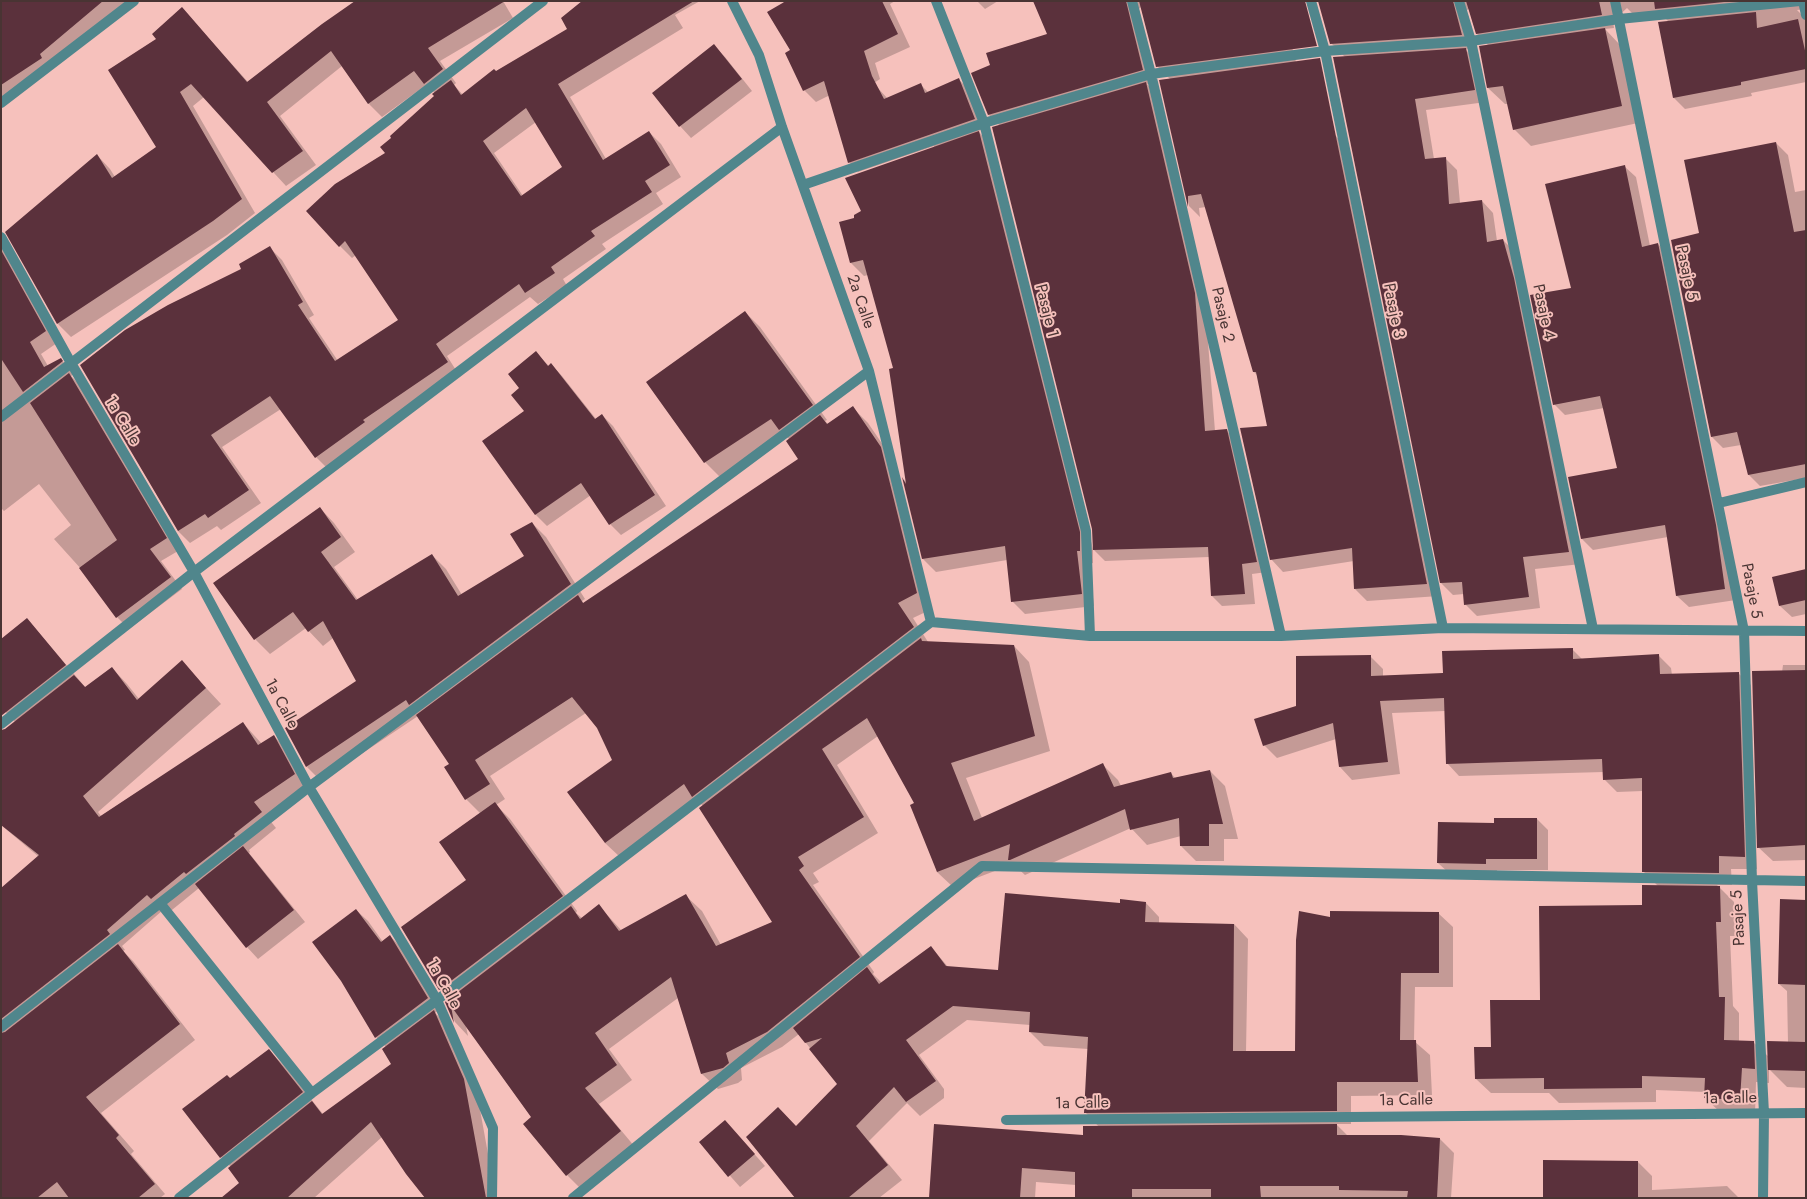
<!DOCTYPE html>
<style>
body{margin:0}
#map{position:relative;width:1807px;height:1199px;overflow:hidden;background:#f6c1bc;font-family:Jost,sans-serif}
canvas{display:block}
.frame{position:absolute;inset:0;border:2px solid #493433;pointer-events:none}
</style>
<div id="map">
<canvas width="1807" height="1199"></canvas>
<div class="frame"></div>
</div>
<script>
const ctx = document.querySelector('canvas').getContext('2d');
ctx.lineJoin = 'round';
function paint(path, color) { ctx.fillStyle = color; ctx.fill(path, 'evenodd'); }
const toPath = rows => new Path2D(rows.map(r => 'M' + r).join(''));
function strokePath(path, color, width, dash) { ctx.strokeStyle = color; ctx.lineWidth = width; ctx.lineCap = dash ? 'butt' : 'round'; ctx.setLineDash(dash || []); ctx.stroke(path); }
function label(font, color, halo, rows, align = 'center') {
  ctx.font = font + ' Jost,sans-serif'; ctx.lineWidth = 4; ctx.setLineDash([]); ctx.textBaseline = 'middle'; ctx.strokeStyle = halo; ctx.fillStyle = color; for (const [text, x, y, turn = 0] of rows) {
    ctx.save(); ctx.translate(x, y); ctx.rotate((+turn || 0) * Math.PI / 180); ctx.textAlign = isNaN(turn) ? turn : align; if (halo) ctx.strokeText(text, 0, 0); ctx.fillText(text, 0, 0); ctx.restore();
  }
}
paint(toPath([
 [1,1,128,1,1,103],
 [355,1,503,1,513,18,440,61,456,83,454,85,463,95,496,72,569,29,584,1,700,1,675,15,683,28,570,97,606,159,649,132,661,144,681,177,656,193,663,204,602,244,606,249,563,279,567,286,538,304,530,297,447,356,459,375,328,469,316,457,281,409,222,447,261,503,221,530,217,526,190,543,178,531,81,365,242,269,270,248,282,260,314,315,309,318,338,361,399,320,356,255,352,258,340,246,387,154,435,96,435,93,426,85,382,117,369,104,342,66,280,116,316,165,286,186,204,97,193,106,255,213,227,235,71,337,58,324,97,155,110,169,115,177,157,147,158,39,186,13,248,82],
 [536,122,564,167,523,196,494,153],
 [783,1,895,1,890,4,910,47,875,63,880,79,862,91,877,87,888,99,920,84,928,92,959,80,969,89,985,129,978,131,992,146,1093,549,1093,563,1089,564,1094,606,1025,614,1012,601,1007,560,936,572,923,559,904,480,908,484,894,369,868,275,864,276,851,263,841,222,856,219,862,211,934,148,934,146,858,172,849,162,830,95,816,102,804,90,792,51],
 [977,1,998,1,985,9],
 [1034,1,1280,1,1296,62,1335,135,1347,148,1439,596,1367,601,1355,589,1354,561,1283,572,1271,559,1268,427,1258,376,1254,372,1206,207,1199,208,1200,217,1189,206,1160,80,1170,79,1157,66,1141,7,1139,9,1155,82,1147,84,1156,94,1205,304,1215,431,1226,430,1237,441,1267,572,1252,574,1255,604,1222,606,1212,596,1209,557,1105,561,1094,550,1093,529,1000,126,989,115,991,66,1048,34],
 [1323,1,1806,1,1806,9,1797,10,1806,19,1806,82,1751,93,1752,96,1685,109,1674,98,1669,22,1662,15,1637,18,1627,8,1613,21,1614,28,1605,29,1621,46,1638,123,1531,146,1514,129,1508,104,1505,104,1488,88,1489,46,1476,33,1469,9,1467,10,1466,16,1475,48,1465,49,1477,61,1486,102,1426,110,1434,159,1445,158,1457,170,1460,203,1482,201,1493,213,1497,241,1503,240,1515,252,1581,564,1535,569,1540,608,1477,616,1465,604,1464,594,1453,595,1441,583,1345,57,1332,44],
 [714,46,725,57,752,91,691,138,680,126,654,93],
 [1776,143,1788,155,1795,192,1806,190,1806,478,1760,486,1748,474,1741,445,1723,448,1712,437,1700,234],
 [1624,166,1636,177,1650,246,1658,244,1669,255,1736,600,1689,607,1677,596,1668,537,1593,550,1582,539,1569,478,1618,469,1604,408,1565,415,1554,404,1572,289],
 [1,247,7,254,57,343,41,354,48,366,61,360,73,371,74,374,71,376,81,386,178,551,161,561,182,589,129,629,117,617,82,570,54,539,71,525,39,484,4,511,1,508],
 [745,312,760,327,827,420,825,421,828,424,852,407,868,423,896,464,932,609,913,618,928,642,1014,646,1029,662,1050,751,966,778,982,818,1103,765,1118,780,1121,786,1171,773,1175,778,1210,771,1225,786,1238,839,1224,839,1224,861,1196,861,1181,846,1181,836,1147,845,1131,828,1025,875,1013,864,953,887,937,872,916,804,878,736,837,765,878,833,813,873,819,882,813,885,874,972,873,974,882,983,931,947,949,968,999,972,1121,904,1145,902,1159,917,1159,923,1234,924,1248,939,1246,1052,1296,1052,1331,918,1438,913,1453,927,1453,987,1415,987,1414,1041,1430,1055,1432,1095,1351,1096,1351,1124,1336,1124,1348,1136,1401,1136,1440,1139,1454,1153,1451,1198,1076,1198,1076,1185,1036,1182,1035,1198,930,1198,1084,1136,1099,1127,1085,1112,1088,1049,1044,1046,1030,1032,1030,1025,967,1020,919,1055,944,1089,944,1098,920,1116,907,1103,869,1141,902,1180,879,1198,799,1198,797,1127,838,1084,799,1034,782,1047,741,1068,742,1080,738,1083,718,1089,702,1074,678,998,609,1049,632,1080,599,1104,635,1147,582,1190,567,1175,524,1124,532,1118,466,1026,468,1036,455,1022,446,1002,450,1000,440,990,402,928,467,880,481,814,466,799,450,764,418,716,321,781,307,767,357,681,333,638,323,646,306,628,270,654,255,639,215,583,320,508,334,523,355,552,334,567,358,600,432,555,446,569,462,595,525,556,532,523,546,537,585,599,582,601,584,604,799,460,789,439,785,435,720,477,705,462],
 [586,713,598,728,613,760,605,843,621,858,698,801,703,806,773,922,721,945,702,911,686,896,622,931,599,906,582,918,576,913,577,911,510,819,496,805,505,799,490,776],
 [536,353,549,366,551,364,562,376,596,419,602,415,613,426,666,506,621,535,610,524,591,495,547,526,536,515,484,441,525,411,520,389],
 [1806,570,1806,614,1792,617,1780,606,1774,578],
 [27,619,86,688,112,668,127,684,139,699,182,662,221,704,98,812,101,816,243,723,262,744,274,736,289,751,310,790,268,818,276,828,249,850,250,852,249,853,305,922,258,959,247,947,199,888,167,914,163,910,122,946,125,950,123,951,133,961,195,1040,101,1113,134,1151,131,1154,165,1194,160,1198,1,1198,1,889,39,857,1,825,1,752,15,722,1,707,1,641],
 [1572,649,1582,659,1659,656,1671,668,1672,675,1738,673,1751,685,1757,869,1731,869,1732,885,1717,885,1734,902,1735,936,1730,936,1733,1006,1739,1013,1739,1041,1753,1042,1769,1057,1788,1043,1787,991,1779,984,1806,901,1806,1088,1787,1087,1769,1069,1769,1083,1756,1082,1755,1114,1720,1112,1705,1098,1705,1092,1656,1090,1656,1102,1559,1103,1549,1093,1491,1093,1476,1079,1492,1048,1541,1000,1643,906,1658,886,1643,871,1643,791,1617,792,1604,779,1604,772,1459,776,1447,763,1445,711,1392,713,1400,774,1352,780,1340,767,1336,739,1277,758,1264,745,1297,707,1370,656,1383,669,1383,676,1444,674],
 [1783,665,1806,665,1806,860,1773,861,1758,847],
 [1537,819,1548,830,1548,870,1497,870,1497,875,1450,874,1438,863,1439,824,1495,824],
 [356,910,368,921,383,942,390,936,401,947,439,1010,435,1013,447,1024,477,1093,496,1198,426,1198,382,1137,314,1198,223,1198,241,1183,231,1167,221,1157,230,1079,269,1050,285,1067,323,1114,393,1064,386,1047,376,1037,342,981],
 [725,1121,765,1166,740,1187,700,1142],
 [1638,1162,1652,1176,1652,1190,1727,1186,1739,1198,1544,1198]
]), '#0003');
paint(toPath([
 [1,1,103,1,40,54,42,58,1,85],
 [355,1,505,1,428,48,443,69,424,84,414,71,368,104,331,51,267,102,303,151,272,173,191,84,180,92,242,199,213,221,57,324,5,232,97,154,112,178,156,147,108,70,156,39,152,34,182,7,247,82,322,24],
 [582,1,694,1,558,84,603,160,649,131,670,165,645,181,652,192,591,231,595,236,551,267,555,273,525,293,519,284,436,344,448,362,363,420,365,422,315,458,270,396,211,435,249,490,208,518,205,514,178,531,80,365,125,330,168,305,241,269,239,264,270,246,303,302,298,305,335,361,398,320,345,241,339,247,306,211,335,184,385,153,380,147,391,138,390,136,434,96,432,94,451,80,461,95,494,69,496,71,567,29,561,18],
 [526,108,562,167,521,196,483,141],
 [786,1,882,1,898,34,864,51,872,76,884,99,921,83,925,93,959,78,975,119,848,163,824,81,803,91,785,53,790,50,767,12],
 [1033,1,1126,1,1143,70,988,115,971,73,990,65,986,53,1047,34],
 [1139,1,1305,1,1317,46,1156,67],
 [1318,1,1453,1,1462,35,1330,44],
 [1466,1,1599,1,1602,15,1476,34],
 [1654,1,1734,1,1655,9],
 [1756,12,1757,28,1798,19,1806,55,1806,69,1741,82,1741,85,1673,98,1658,22],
 [1605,28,1622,106,1513,130,1503,86,1487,88,1479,46],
 [714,44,742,79,679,127,652,93],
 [1466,48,1475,90,1415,99,1425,159,1446,157,1449,204,1482,200,1487,242,1503,239,1514,278,1569,552,1523,557,1529,597,1464,605,1462,582,1440,583,1333,57],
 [1320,58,1427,584,1354,589,1352,548,1270,560,1240,428,1267,426,1256,372,1253,372,1201,194,1188,196,1188,207,1159,80],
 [1146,82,1195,293,1205,431,1227,429,1257,562,1242,564,1245,594,1211,596,1208,547,1093,550,1092,529,992,127],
 [979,131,1080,532,1080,551,1077,551,1082,594,1011,602,1005,546,922,559,902,477,906,484,889,369,893,368,863,260,850,263,839,222,854,218,854,215,861,211,845,178],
 [1776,142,1794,232,1806,230,1806,464,1748,475,1737,432,1711,437,1671,240,1699,233,1684,160],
 [1625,165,1642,247,1658,243,1716,525,1725,589,1676,596,1665,525,1581,539,1568,477,1617,468,1600,396,1553,405,1530,295,1571,288,1545,184],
 [1,250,46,331,30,342,44,367,61,358,63,361,23,392,2,360,1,361],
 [745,311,813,405,779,430,771,419,704,463,646,382],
 [536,351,548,366,551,363,595,419,602,414,655,495,609,525,581,483,535,515,482,441,524,411,511,395,519,388,508,374],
 [69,373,167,538,150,549,171,577,116,618,79,568,117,540,30,403],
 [853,406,881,447,917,593,898,603,914,627,692,797,684,784,605,843,567,792,612,760,597,728,572,697,475,760,490,784,465,800,444,767,449,764,416,715,578,595,583,603,798,459,786,441,820,415,827,424],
 [320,507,341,537,321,552,356,600,432,554,458,596,524,556,510,534,532,522,571,584,409,705,406,700,306,767,285,728,356,681,323,621,308,632,293,612,254,640,213,583],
 [1806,569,1806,600,1779,606,1772,577],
 [27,618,66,665,1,716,1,639],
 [921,638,922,641,1014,645,1035,736,951,763,974,821,1103,763,1114,787,1171,772,1173,778,1210,770,1223,824,1209,824,1209,846,1180,846,1179,818,1130,830,1125,809,1010,860,1008,860,1010,844,937,872,910,805,914,803,867,718,822,749,864,817,798,857,804,866,799,870,860,957,767,1032,726,1053,729,1063,723,1068,701,1074,671,977,595,1033,617,1065,585,1088,621,1131,566,1176,523,1124,531,1117,451,1006,454,1023,445,1002,571,906,580,919,599,904,619,931,686,894,716,946,772,922,699,808],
 [1573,648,1573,659,1659,654,1660,674,1739,672,1745,857,1719,856,1719,873,1642,872,1642,778,1603,780,1602,759,1446,764,1444,698,1380,701,1388,762,1339,767,1333,723,1263,746,1254,719,1296,706,1296,656,1371,655,1371,676,1443,673,1442,651],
 [182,660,206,688,83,796,99,817,243,722,258,745,274,735,295,774,254,802,262,812,234,834,235,836,186,874,184,872,151,899,147,895,107,930,110,934,1,1019,1,888,39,855,1,825,1,730,5,729,74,675,85,687,112,667,137,700],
 [1806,670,1806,845,1757,848,1752,671],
 [495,802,563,896,439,990,401,927,466,880,439,842],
 [1494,818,1537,818,1537,859,1486,859,1486,864,1437,863,1438,822,1494,823],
 [243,846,294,910,246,948,195,884],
 [1642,885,1720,886,1721,922,1716,922,1719,997,1725,997,1724,1040,1754,1041,1755,1069,1742,1068,1740,1100,1704,1098,1705,1078,1642,1076,1642,1088,1544,1089,1544,1078,1475,1079,1474,1047,1491,1047,1490,1000,1540,1000,1539,906,1642,905],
 [1005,893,1120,903,1120,899,1146,902,1145,922,1234,924,1233,1051,1295,1051,1296,940,1299,911,1330,917,1330,911,1439,912,1439,973,1401,973,1400,1040,1416,1040,1418,1082,1337,1082,1337,1111,1084,1113,1088,1037,1029,1032,1030,1012,953,1006,906,1040,936,1081,906,1102,894,1087,856,1126,888,1165,848,1198,795,1198,746,1137,778,1107,796,1126,837,1084,809,1049,822,1038,805,1043,793,1028,867,967,879,984,931,946,946,966,998,970],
 [1780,899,1806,900,1806,985,1778,984],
 [356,909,381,942,390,935,428,998,375,1038,341,981,312,942],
 [118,944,180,1024,86,1097,119,1135,116,1138,155,1184,138,1198,69,1198,57,1182,37,1198,1,1198,1,1033,5,1032],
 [434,1010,464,1079,486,1198,425,1198,406,1174,371,1122,287,1198,221,1198,239,1183,228,1168,312,1101,322,1114,391,1064,382,1049],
 [1767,1041,1806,1042,1806,1071,1768,1070],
 [269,1049,303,1092,220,1158,182,1109,227,1075,230,1078],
 [725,1120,755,1154,728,1177,699,1142],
 [934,1124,1083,1135,1083,1126,1337,1124,1337,1135,1401,1135,1440,1138,1437,1198,1407,1198,1408,1191,1339,1190,1339,1186,1260,1186,1261,1198,1211,1198,1211,1189,1132,1189,1132,1198,1075,1198,1075,1172,1022,1168,1020,1198,929,1198],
 [1543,1160,1638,1161,1638,1198,1543,1198]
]), '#5b313c');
strokePath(toPath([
 [732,1,759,55,782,127,869,371,931,622],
 [936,1,984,123,1086,531,1090,636],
 [1132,1,1151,74,1281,636],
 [1311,1,1325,51,1443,628],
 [1459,1,1471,41,1593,629],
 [1615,1,1744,631,1752,881,1764,1113,1763,1198],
 [1803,1,1806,15],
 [1,103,134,1],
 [803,185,984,123,1151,74,1325,51,1471,41,1619,19,1800,1],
 [1,237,71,363,194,572,309,787,437,1000,493,1128,492,1198],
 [1,417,543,1],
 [1719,503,1806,482],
 [1,724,194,572,782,127],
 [160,903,312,1093],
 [1,1027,309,787,869,371],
 [1006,1120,1806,1113],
 [179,1198,312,1093,437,1000,931,622,1090,636,1281,636,1443,628,1806,631],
 [573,1198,982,866,1806,881]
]), '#50868c', 10);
label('16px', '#493433', '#f6c1bc', [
 ["Pasaje 5",1686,273,78],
 ["2a Calle",860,302,71],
 ["Pasaje 1",1046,311,76],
 ["Pasaje 3",1393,311,79],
 ["Pasaje 4",1543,312,78],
 ["Pasaje 2",1222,315,77],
 ["1a Calle",122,421,59],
 ["Pasaje 5",1751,591,79],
 ["1a Calle",281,704,62],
 ["Pasaje 5",1739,918,-93],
 ["1a Calle",443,984,61],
 ["1a Calle",1730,1099,-1],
 ["1a Calle",1406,1101,-1],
 ["1a Calle",1082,1104,-1]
]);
</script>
